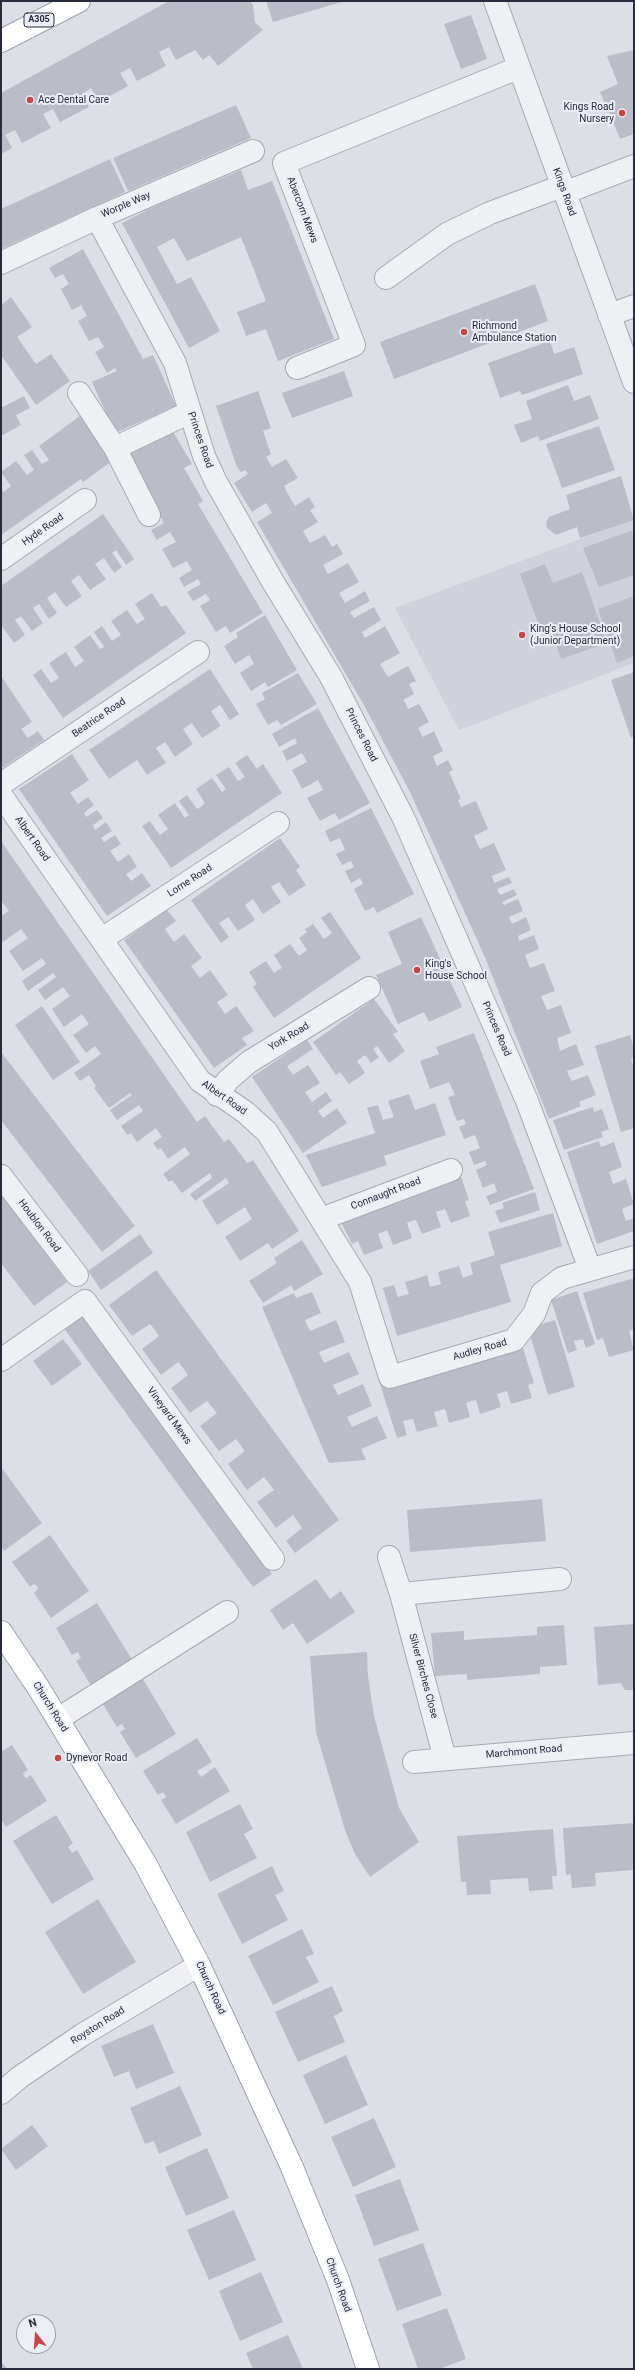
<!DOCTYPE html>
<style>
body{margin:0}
#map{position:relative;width:635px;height:2370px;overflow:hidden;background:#dcdfe6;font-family:Roboto,sans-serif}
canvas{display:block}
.frame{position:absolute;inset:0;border:2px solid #272b3b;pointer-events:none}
.north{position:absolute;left:16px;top:2314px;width:40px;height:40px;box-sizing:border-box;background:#ebeef4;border:1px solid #9da0aa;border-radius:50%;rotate:343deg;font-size:11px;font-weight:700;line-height:16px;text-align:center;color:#272b3b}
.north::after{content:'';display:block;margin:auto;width:14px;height:18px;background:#c74547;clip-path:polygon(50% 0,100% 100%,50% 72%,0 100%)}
</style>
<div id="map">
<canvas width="635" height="2370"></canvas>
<div class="frame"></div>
<div class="north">N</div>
</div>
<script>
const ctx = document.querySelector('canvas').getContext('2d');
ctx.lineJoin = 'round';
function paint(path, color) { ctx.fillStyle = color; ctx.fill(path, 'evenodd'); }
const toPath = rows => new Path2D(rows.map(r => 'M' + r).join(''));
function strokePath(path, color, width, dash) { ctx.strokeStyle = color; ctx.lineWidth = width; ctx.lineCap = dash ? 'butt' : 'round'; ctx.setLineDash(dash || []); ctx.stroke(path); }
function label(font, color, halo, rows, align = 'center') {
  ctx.font = font + ' Roboto,sans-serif'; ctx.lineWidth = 4; ctx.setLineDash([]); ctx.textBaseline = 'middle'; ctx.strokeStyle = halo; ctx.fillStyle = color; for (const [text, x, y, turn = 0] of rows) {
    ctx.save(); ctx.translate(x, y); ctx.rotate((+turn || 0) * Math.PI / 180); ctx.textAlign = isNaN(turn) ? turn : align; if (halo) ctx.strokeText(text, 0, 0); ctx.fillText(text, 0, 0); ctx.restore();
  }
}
paint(toPath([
 [634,519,634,663,459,730,395,608]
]), '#cfd1db');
paint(toPath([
 [169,1,250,1,253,5,255,22,263,30,218,66,209,55,203,60,195,50,176,60,169,47,159,52,166,66,137,81,130,68,120,73,128,86,99,102,91,88,87,91,82,94,89,107,60,122,53,109,43,114,51,128,22,143,15,130,5,135,12,148,1,154,1,93],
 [266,1,345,1,273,22],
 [471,15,487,59,461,69,444,24],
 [634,50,634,134,620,139,600,92,618,84,607,56],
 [236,105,251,138,128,191,113,158],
 [110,159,125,192,1,249,1,209],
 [241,170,248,190,272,181,334,339,278,361,266,329,246,336,237,312,266,301,241,237,187,261,174,238,157,247,177,284,191,277,220,331,189,348,122,223,153,207],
 [83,249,143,359,153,355,176,406,115,433,92,382,117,371,115,368,107,373,95,352,104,347,98,337,89,341,78,321,87,316,81,305,72,310,61,289,69,284,63,274,55,278,49,268],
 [535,284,548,321,394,379,380,342],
 [11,297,32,327,17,337,36,364,51,354,70,381,36,405,1,355,1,305],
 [550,341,554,354,574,347,583,374,522,395,520,391,500,398,488,363],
 [344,371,353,396,292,418,282,393],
 [568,385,574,401,590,395,599,419,540,441,538,436,521,443,514,425,532,419,526,401],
 [258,391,271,428,263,431,271,454,266,457,272,467,286,459,298,478,284,486,289,496,295,506,309,497,315,507,310,510,318,522,303,531,310,543,325,535,332,547,337,544,343,554,323,565,328,574,348,563,359,582,339,593,345,603,365,591,370,601,350,612,354,618,374,607,381,620,362,632,365,638,385,626,400,653,380,664,388,677,408,666,416,681,409,684,414,694,403,700,406,704,408,709,419,704,429,722,418,728,423,737,434,731,443,751,433,756,437,766,448,760,453,770,449,772,461,799,458,800,461,807,476,801,488,829,474,836,480,849,494,843,506,870,492,876,494,883,509,877,512,883,497,889,500,895,514,889,517,895,502,902,504,905,518,899,523,911,509,917,512,924,526,917,531,930,518,936,519,941,534,935,539,949,525,955,530,968,544,963,555,991,541,996,547,1010,561,1005,571,1033,557,1038,560,1051,576,1044,584,1065,567,1071,569,1076,572,1081,588,1075,596,1095,579,1102,581,1106,549,1119,484,955,410,792,365,707,257,522,272,513,266,503,252,512,234,483,248,474,245,470,241,472,237,467,216,406],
 [24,396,30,408,16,415,21,425,1,436,1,408],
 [80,416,112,461,83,482,81,479,1,535,1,488,4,492,11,486,1,472,16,461,27,475,31,472,34,470,24,455,32,450,42,464,49,460,39,446],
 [599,426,615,470,562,488,546,444],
 [172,430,192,464,184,468,203,501,198,504,263,613,230,633,226,626,216,632,200,606,210,600,206,594,193,601,187,592,201,584,198,579,184,587,179,578,192,570,187,561,173,568,162,549,176,542,170,532,157,540,151,530,164,523,127,455],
 [621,476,634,520,580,538,577,527,556,535,547,528,546,522,549,517,570,509,566,495],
 [103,514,134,559,126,565,116,550,112,553,122,567,114,573,104,558,95,564,106,579,90,590,79,575,71,581,82,596,66,607,55,592,47,598,57,613,49,619,39,604,33,608,43,623,32,631,21,616,15,620,25,635,14,643,1,625,1,586],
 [633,530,634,575,599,587,583,548],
 [545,564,553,583,582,572,607,643,561,659,551,631,542,634,520,574],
 [152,593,161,607,166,605,186,633,63,718,33,675,41,669,51,683,59,678,49,663,66,652,75,667,80,664,84,661,74,647,90,635,100,649,104,647,94,632,102,626,112,641,121,635,111,621,127,610,137,624,145,619,135,604],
 [634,596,634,656,617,663,598,609],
 [265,615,297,670,268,687,265,682,251,691,240,673,254,664,252,660,249,655,235,664,224,646,238,637,236,633],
 [210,669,239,714,230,720,220,705,211,711,221,726,202,738,192,723,183,729,193,744,175,757,165,742,156,748,166,763,156,769,147,775,137,760,109,779,89,750],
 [634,672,634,737,631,738,611,680],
 [298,673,317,704,281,725,277,720,268,725,256,704,265,699,262,693],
 [1,676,32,722,21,729,28,738,38,731,44,740,2,768],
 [318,708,370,803,339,820,335,813,320,821,307,798,323,790,318,780,302,789,292,770,307,762,302,753,287,761,282,751,297,743,295,738,279,747,272,734],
 [72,754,89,780,70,793,78,804,88,797,94,805,84,813,86,817,97,810,103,818,93,825,95,830,106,822,112,831,101,838,104,842,115,835,121,844,110,851,118,862,129,854,137,867,126,874,131,881,142,873,151,886,107,916,19,789],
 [247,755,257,769,263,764,282,793,171,868,142,826,150,821,160,835,168,829,158,815,175,803,185,818,189,815,179,801,187,795,197,809,201,807,205,803,196,789,212,778,222,792,226,789,216,775,229,767,238,781,245,777,235,763],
 [371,808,414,894,377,913,374,907,365,911,354,889,363,884,360,878,351,883,345,871,354,867,351,861,342,865,336,854,345,850,340,838,330,842,325,831],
 [280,838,300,867,296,870,306,885,289,896,279,882,271,887,281,902,263,914,253,899,245,905,255,920,238,931,228,917,224,920,219,923,229,937,221,943,191,900],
 [1,841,197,1122,205,1116,224,1142,229,1139,247,1163,253,1160,299,1231,272,1249,268,1243,240,1261,225,1237,252,1219,245,1207,217,1225,202,1201,229,1183,226,1178,195,1201,190,1194,212,1178,210,1173,182,1193,172,1180,169,1182,163,1174,190,1154,185,1147,168,1159,161,1148,158,1150,153,1143,162,1137,156,1128,137,1142,131,1133,127,1135,121,1126,143,1111,139,1105,117,1120,110,1110,132,1095,130,1093,109,1108,94,1088,96,1086,89,1075,80,1081,74,1073,101,1054,95,1046,86,1053,73,1035,89,1024,82,1014,64,1027,52,1009,70,996,63,987,45,1000,38,990,56,977,53,973,28,991,22,981,46,964,42,958,23,971,9,951,28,938,21,929,3,942,1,939,1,916,9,911,2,902,1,903],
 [167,910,176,921,165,929,174,942,184,934,202,958,191,966,200,978,210,970,228,995,217,1002,225,1014,236,1006,254,1031,242,1038,247,1045,214,1068,124,940],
 [330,912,361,958,274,1018,253,987,257,984,249,972,266,961,274,973,278,970,282,968,274,955,290,944,299,956,307,950,299,938,307,932,305,929,313,924,324,939,332,933,321,918],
 [421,917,462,1007,429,1022,424,1012,398,1024,376,975,402,964,388,932],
 [374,999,398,1032,393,1034,405,1051,389,1063,377,1046,373,1049,379,1057,371,1063,365,1055,357,1061,365,1073,349,1084,340,1072,336,1075,313,1042],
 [42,1006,80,1062,53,1080,15,1025],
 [474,1033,534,1189,490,1205,486,1196,497,1192,494,1183,483,1188,476,1170,487,1165,485,1161,474,1165,469,1152,480,1148,475,1135,464,1139,459,1127,466,1124,464,1119,457,1121,453,1111,448,1097,455,1095,449,1082,430,1089,420,1061,439,1054,436,1047],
 [630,1035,634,1048,634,1058,631,1059,634,1069,634,1128,621,1132,595,1046],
 [307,1040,313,1049,287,1066,293,1075,308,1065,320,1083,305,1092,312,1102,326,1092,332,1101,318,1111,323,1118,337,1108,347,1123,303,1153,252,1077],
 [1,1052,135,1226,102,1252,1,1120],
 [409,1094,415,1110,435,1103,446,1135,384,1156,387,1165,322,1187,306,1155,375,1133,367,1108,378,1105,383,1120,394,1117,388,1101],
 [593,1107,594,1112,602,1109,609,1129,601,1132,603,1137,564,1150,553,1120],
 [599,1141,601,1147,614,1142,622,1167,609,1172,613,1184,626,1179,634,1204,622,1209,626,1221,634,1218,634,1231,597,1244,567,1152],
 [459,1171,469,1200,465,1201,470,1216,451,1223,445,1209,436,1212,441,1227,422,1234,416,1220,412,1221,407,1223,412,1238,393,1245,387,1230,378,1234,383,1248,364,1255,358,1241,352,1244,338,1216],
 [535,1192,540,1210,500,1223,495,1211,504,1208,502,1203],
 [1,1195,67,1282,34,1306,1,1263],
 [553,1213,562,1246,500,1265,511,1302,397,1336,383,1288,394,1285,398,1297,409,1294,405,1282,416,1279,427,1275,430,1287,441,1284,438,1272,459,1266,463,1278,473,1274,470,1263,495,1255,488,1232],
 [140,1234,153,1253,101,1290,88,1271],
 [302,1240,323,1274,294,1291,291,1285,263,1303,249,1281,277,1263,274,1258],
 [156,1270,339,1520,295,1553,286,1541,302,1528,298,1522,293,1515,276,1528,257,1502,274,1490,264,1477,247,1490,228,1464,245,1451,236,1439,219,1451,200,1426,217,1413,207,1401,190,1413,171,1388,188,1375,183,1368,178,1362,161,1375,142,1349,159,1336,155,1330,150,1324,132,1336,109,1305],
 [634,1278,634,1329,629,1331,634,1350,609,1357,603,1338,597,1340,583,1293],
 [577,1291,595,1344,586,1348,583,1339,574,1341,577,1350,568,1353,551,1300],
 [312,1292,321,1313,305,1320,310,1331,336,1320,345,1342,319,1352,324,1363,349,1352,359,1374,333,1385,338,1395,363,1384,372,1406,347,1417,352,1427,377,1416,387,1438,361,1449,366,1460,329,1463,262,1307,294,1293,296,1298],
 [79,1310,272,1574,253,1587,60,1323],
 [555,1320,575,1387,548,1395,528,1328],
 [63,1339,82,1364,52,1386,33,1361],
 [521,1342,534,1383,528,1385,532,1398,511,1404,507,1391,497,1394,501,1407,480,1414,476,1400,471,1401,466,1403,470,1417,449,1423,445,1409,434,1412,438,1426,417,1432,413,1419,403,1421,407,1435,397,1438,380,1384],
 [1,1467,42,1523,4,1551,1,1546],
 [542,1499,546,1541,410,1552,407,1510],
 [50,1535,89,1591,51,1618,34,1593,38,1589,37,1586,34,1584,30,1587,12,1562],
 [316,1579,330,1599,341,1591,355,1612,307,1644,293,1623,283,1630,270,1610],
 [97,1603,134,1663,93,1689,76,1661,81,1658,78,1652,72,1655,56,1628],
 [634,1624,634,1690,625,1690,621,1683,598,1685,594,1627],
 [564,1625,567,1665,540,1667,540,1674,467,1680,467,1674,435,1676,431,1633,464,1631,464,1640,537,1635,537,1627],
 [367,1652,368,1676,374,1716,399,1808,419,1842,370,1877,355,1854,345,1830,316,1732,310,1656],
 [141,1676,176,1734,136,1758,120,1732,125,1729,122,1724,117,1727,101,1701],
 [197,1738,212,1762,197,1771,201,1777,215,1767,230,1791,176,1824,161,1800,166,1797,163,1792,158,1795,143,1771],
 [12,1745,28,1770,23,1773,24,1776,26,1778,31,1775,47,1801,6,1827,1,1819,1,1752],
 [240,1804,253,1829,244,1834,257,1858,210,1882,186,1832],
 [56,1815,73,1843,68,1847,72,1853,77,1850,94,1879,52,1904,13,1841],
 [634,1823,634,1870,595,1873,596,1886,572,1888,571,1874,566,1875,563,1828],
 [553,1829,557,1876,552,1876,553,1889,529,1891,528,1878,490,1880,491,1894,467,1895,466,1882,461,1882,457,1836],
 [272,1866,284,1891,275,1895,288,1920,242,1944,217,1894],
 [98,1899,136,1962,83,1994,45,1932],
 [302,1929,314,1954,306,1957,319,1982,273,2005,248,1956],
 [332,1986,343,2011,334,2016,345,2042,298,2062,275,2012],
 [153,2024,174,2073,136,2089,129,2071,114,2077,101,2046],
 [346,2055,368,2105,325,2124,303,2075],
 [180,2086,202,2135,159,2154,154,2141,145,2144,130,2108],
 [374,2118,396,2167,353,2187,331,2137],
 [32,2125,48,2146,16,2170,1,2149],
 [207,2148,229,2198,186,2216,165,2167],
 [400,2179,419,2230,374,2246,355,2195],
 [234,2210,256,2260,209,2280,187,2230],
 [423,2243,442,2295,397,2311,378,2259],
 [261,2272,283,2322,240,2341,219,2291],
 [447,2308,466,2359,439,2369,418,2369,402,2324],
 [288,2335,303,2369,253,2369,246,2353],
 [1,2362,8,2369,1,2369]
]), '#babdc8');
const minor = toPath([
 [495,1,634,382],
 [564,193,634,166],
 [97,218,175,363,204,456,216,482,273,582,331,677,404,819,527,1101,590,1269],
 [1,263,97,218,253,151],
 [386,278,447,234,490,213,562,186],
 [609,315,634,306],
 [297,368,354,345,284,163,518,68],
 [79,393,115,448],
 [149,515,115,448,190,412],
 [1,559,85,500],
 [1,784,198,652],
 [1,795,200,1081,245,1112,267,1132,360,1282,390,1377,514,1340,534,1314,542,1293,562,1278,634,1257],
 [102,939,278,823],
 [217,1095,228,1080,249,1062,369,988],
 [1,1176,77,1275],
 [321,1219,451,1170],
 [1,1360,85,1301,273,1559],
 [389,1557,401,1594],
 [58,1719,227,1612],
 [445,1759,401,1594,560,1579],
 [414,1762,634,1743],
 [1,2093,20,2077,82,2035,199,1965]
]);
const major = toPath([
 [1,41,79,1],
 [1,1632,38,1687,145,1863,199,1965,291,2165,338,2280,368,2369]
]);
strokePath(minor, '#a6a9b3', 24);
strokePath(major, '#9ca2b1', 24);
strokePath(minor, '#eff0f4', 22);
strokePath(major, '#fff', 22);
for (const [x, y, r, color] of [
 [30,100,4,"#c74547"],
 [622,113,4,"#c74547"],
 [464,332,4,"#c74547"],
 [522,635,4,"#c74547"],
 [417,970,4,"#c74547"],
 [58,1758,4,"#c74547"]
]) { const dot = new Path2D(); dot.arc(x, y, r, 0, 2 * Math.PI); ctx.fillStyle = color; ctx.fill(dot); strokePath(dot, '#ebeef4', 1.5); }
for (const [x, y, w] of [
 [39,20,30]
]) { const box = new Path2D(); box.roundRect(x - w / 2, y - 7, w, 14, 3); ctx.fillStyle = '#ebeef4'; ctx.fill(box); strokePath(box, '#272b3b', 1); }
label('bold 9px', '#272b3b', null, [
 ["A305",39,20]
]);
label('10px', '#272b3b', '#ebeef4', [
 ["Ace Dental Care",38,100],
 ["Kings Road",614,107,"right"],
 ["Nursery",614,119,"right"],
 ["Richmond",472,326],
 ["Ambulance Station",472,338],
 ["King's House School",530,629],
 ["(Junior Department)",530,641],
 ["King's",425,964],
 ["House School",425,976],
 ["Dynevor Road",66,1758]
], 'left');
label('10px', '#272b3b', '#ebeef4', [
 ["Kings Road",564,192,70],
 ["Worple Way",126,205,-23],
 ["Abercorn Mews",302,210,69],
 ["Princes Road",200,440,71],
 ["Hyde Road",43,530,-35],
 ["Beatrice Road",99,718,-34],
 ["Princes Road",361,735,63],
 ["Albert Road",32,839,55],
 ["Lorne Road",190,881,-33],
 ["Princes Road",496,1029,67],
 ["York Road",289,1037,-31],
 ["Albert Road",224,1098,35],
 ["Connaught Road",386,1194,-21],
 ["Houblon Road",39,1226,53],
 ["Audley Road",480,1350,-16],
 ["Vineyard Mews",169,1416,54],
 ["Silver Birches Close",423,1676,75],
 ["Church Road",50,1707,58],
 ["Marchmont Road",524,1752,-5],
 ["Church Road",210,1988,65],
 ["Royston Road",98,2026,-32],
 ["Church Road",338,2285,70]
]);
</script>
